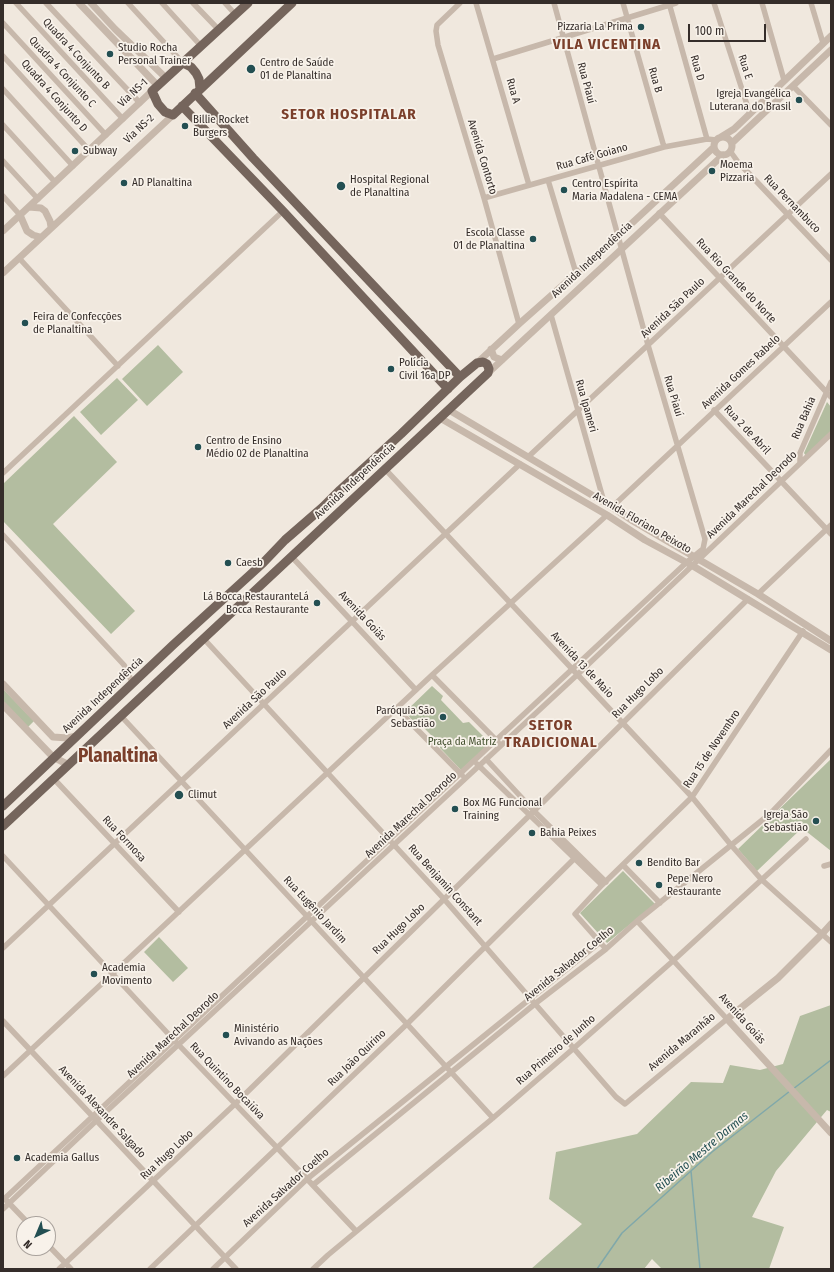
<!DOCTYPE html>
<meta charset="utf-8">
<style>
body{margin:0}
#map{position:relative;width:834px;height:1272px;overflow:hidden;background:#f0e8de;font-family:"Fira Sans Condensed",sans-serif}
canvas{display:block}
.frame{position:absolute;inset:0;border:4px solid #352d2a;pointer-events:none}
.north{position:absolute;left:16px;top:1216px;width:40px;height:40px;box-sizing:border-box;background:#f8f2ea;border:1px solid #aaa39d;border-radius:50%;rotate:224deg;font-size:11px;font-weight:700;line-height:16px;text-align:center;color:#352d2a}
.north::after{content:'';display:block;margin:auto;width:14px;height:18px;background:#234f52;clip-path:polygon(50% 0,100% 100%,50% 72%,0 100%)}
.scale{position:absolute;left:688px;top:24px;width:78px;height:18px;box-sizing:border-box;border:2px solid #352d2a;border-top:0;padding-left:5px;font-size:12px;line-height:14px;white-space:nowrap;color:#352d2a;-webkit-text-stroke:3px #f8f2ea;paint-order:stroke}
</style>
<div id="map">
<canvas width="834" height="1272"></canvas>
<div class="frame"></div>
<div class="north">N</div>
<div class="scale">100 m</div>
</div>
<script>
const ctx = document.querySelector('canvas').getContext('2d');
ctx.lineJoin = 'round';
function paint(path, color) { ctx.fillStyle = color; ctx.fill(path, 'evenodd'); }
const toPath = rows => new Path2D(rows.map(r => 'M' + r).join(''));
function strokePath(path, color, width, dash) { ctx.strokeStyle = color; ctx.lineWidth = width; ctx.lineCap = dash ? 'butt' : 'round'; ctx.setLineDash(dash || []); ctx.stroke(path); }
function label(font, color, halo, rows, align = 'center') {
  ctx.font = font + ' "Fira Sans Condensed",sans-serif'; ctx.lineWidth = 3.5; ctx.setLineDash([]); ctx.textBaseline = 'middle'; ctx.strokeStyle = halo; ctx.fillStyle = color; for (const [text, x, y, turn = 0] of rows) {
    ctx.save(); ctx.translate(x, y); ctx.rotate((+turn || 0) * Math.PI / 180); ctx.textAlign = isNaN(turn) ? turn : align; if (halo) ctx.strokeText(text, 0, 0); ctx.fillText(text, 0, 0); ctx.restore();
  }
}
paint(toPath([
 [158,345,183,372,147,406,122,379],
 [117,378,138,400,101,435,80,412],
 [827,402,831,407,831,433,806,456,804,453],
 [74,416,117,462,53,524,135,611,111,634,3,521,3,484],
 [432,686,443,696,441,700,463,723,469,722,490,743,461,770,440,748,440,744,418,722,415,723,405,712],
 [3,689,34,721,28,727,3,701],
 [831,759,831,851,802,828,757,871,738,849],
 [623,871,655,904,607,943,580,913],
 [159,937,188,968,173,982,144,952],
 [831,1005,831,1112,827,1110,776,1171,752,1217,784,1227,769,1269,662,1269,652,1259,644,1269,531,1269,582,1224,549,1199,556,1152,637,1134,691,1082,723,1083,730,1065,760,1070,783,1064,800,1016]
]), '#b3bda0');
strokePath(toPath([
 [793,1089,831,1060],
 [691,1171,700,1269],
 [597,1269,622,1233,712,1152,790,1091]
]), '#80a8aa', 1.5);
strokePath(toPath([
 [16,3,123,119],
 [46,3,140,103],
 [128,3,183,63],
 [162,3,201,46],
 [193,3,219,30],
 [225,3,235,14],
 [460,3,437,25,436,31,438,45,484,198,519,324],
 [476,3,529,185],
 [623,3,664,147],
 [669,3,707,139],
 [714,3,750,114],
 [762,3,784,80],
 [811,3,823,43],
 [3,23,106,135],
 [3,56,89,150],
 [493,59,676,3],
 [793,86,831,125],
 [3,89,73,166],
 [3,125,55,182],
 [730,151,738,162,831,260],
 [3,161,38,199],
 [548,180,576,273],
 [3,196,20,215],
 [484,198,664,147,707,139,716,140],
 [659,213,831,397],
 [19,258,118,366],
 [551,315,604,502],
 [714,410,831,534],
 [528,457,831,174],
 [800,462,800,453,831,382],
 [385,469,692,797,731,845,761,879,831,942],
 [3,473,283,211],
 [612,507,831,302],
 [3,535,124,665,133,684],
 [292,557,416,690],
 [758,594,831,525],
 [204,639,444,899,616,1097,625,1104,727,1019,637,921],
 [432,675,498,742],
 [396,708,462,775],
 [121,716,407,1024,493,1118],
 [486,759,534,811,606,882],
 [477,764,602,885],
 [54,779,179,912],
 [3,856,174,1040,307,1179,356,1231],
 [623,865,660,903],
 [824,866,831,864],
 [3,948,520,464],
 [606,949,575,914,602,885,692,797,803,631],
 [3,1021,236,1269],
 [3,1076,432,675,607,515],
 [313,1185,536,1003,606,949,637,921,771,813,831,750],
 [3,1200,687,562,703,549,705,539,648,345,554,3],
 [7,1201,29,1224],
 [3,1209,96,1121,577,675,831,434],
 [48,1245,71,1269],
 [59,1269,235,1104,534,811,748,599],
 [150,1269,407,1024,578,855],
 [213,1269,307,1179,599,943],
 [313,1269,328,1255,493,1118,574,1048,674,960,806,839]
]), '#c7b8ab', 5.5);
strokePath(toPath([
 [79,3,158,86],
 [91,3,115,29,166,78],
 '714 146a9 9 0 1 1 18 0a9 9 0 1 1-18 0Z',
 [721,137,734,129,831,36],
 [732,143,831,50],
 [29,207,41,208,45,211,50,221,51,227],
 [20,215,27,231,33,235,40,237],
 [3,231,152,91],
 [3,273,173,115],
 [491,349,494,357,502,360],
 [477,363,519,324,617,237,714,147],
 [488,373,723,155],
 [449,410,612,507,633,521,758,594,831,641],
 [440,418,607,515,645,540,693,566,831,650],
 [3,684,53,737,68,738,76,736],
 [3,705,53,757,69,765],
 [831,924,822,934,778,978,727,1019,831,1133]
]), '#c7b8ab', 7);
strokePath(toPath([
 [248,3,152,91,158,104,165,112,173,115,292,3],
 [183,63,191,67,196,73,199,79,200,89],
 [195,93,253,158,460,377],
 [182,106,283,211,448,389],
 [3,806,173,645,263,563,285,540,323,507,340,490,401,434,460,377,477,363,483,362,487,364,489,369,488,373,3,826]
]), '#75655c', 9);
for (const [x, y, r, color] of [
 [641,27,4,"#234f52"],
 [110,54,4,"#234f52"],
 [251,69,5,"#234f52"],
 [799,100,4,"#234f52"],
 [185,126,4,"#234f52"],
 [75,151,4,"#234f52"],
 [712,171,4,"#234f52"],
 [124,183,4,"#234f52"],
 [341,186,5,"#234f52"],
 [564,190,4,"#234f52"],
 [533,239,4,"#234f52"],
 [25,323,4,"#234f52"],
 [391,369,4,"#234f52"],
 [198,447,4,"#234f52"],
 [228,563,4,"#234f52"],
 [317,603,4,"#234f52"],
 [443,717,4,"#234f52"],
 [179,795,5,"#234f52"],
 [455,809,4,"#234f52"],
 [816,821,4,"#234f52"],
 [532,833,4,"#234f52"],
 [639,863,4,"#234f52"],
 [659,885,4,"#234f52"],
 [94,974,4,"#234f52"],
 [226,1035,4,"#234f52"],
 [17,1158,4,"#234f52"]
]) { const dot = new Path2D(); dot.arc(x, y, r, 0, 2 * Math.PI); ctx.fillStyle = color; ctx.fill(dot); strokePath(dot, '#f8f2ea', 1.5); }
label('11px', '#352d2a', '#f8f2ea', [
 ["Pizzaria La Prima",633,27,"right"],
 ["Studio Rocha",118,48],
 ["Personal Trainer",118,61],
 ["Centro de Saúde",260,63],
 ["01 de Planaltina",260,76],
 ["Igreja Evangélica",791,94,"right"],
 ["Luterana do Brasil",791,107,"right"],
 ["Billie Rocket",193,120],
 ["Burgers",193,133],
 ["Subway",83,151],
 ["Moema",720,165],
 ["Pizzaria",720,178],
 ["Hospital Regional",350,180],
 ["de Planaltina",350,193],
 ["AD Planaltina",132,183],
 ["Centro Espírita",572,184],
 ["Maria Madalena - CEMA",572,197],
 ["Escola Classe",525,233,"right"],
 ["01 de Planaltina",525,246,"right"],
 ["Feira de Confecções",33,317],
 ["de Planaltina",33,330],
 ["Polícia",399,363],
 ["Civil 16a DP",399,376],
 ["Centro de Ensino",206,441],
 ["Médio 02 de Planaltina",206,454],
 ["Caesb",236,563],
 ["Lá Bocca RestauranteLá",309,597,"right"],
 ["Bocca Restaurante",309,610,"right"],
 ["Paróquia São",435,711,"right"],
 ["Sebastião",435,724,"right"],
 ["Climut",188,795],
 ["Box MG Funcional",463,803],
 ["Training",463,816],
 ["Igreja São",808,815,"right"],
 ["Sebastião",808,828,"right"],
 ["Bahia Peixes",540,833],
 ["Bendito Bar",647,863],
 ["Pepe Nero",667,879],
 ["Restaurante",667,892],
 ["Academia",102,968],
 ["Movimento",102,981],
 ["Ministério",234,1029],
 ["Avivando as Nações",234,1042],
 ["Academia Gallus",25,1158]
], 'left');
label('11px', '#352d2a', '#f8f2ea', [
 ["Quadra 4 Conjunto B",76,54,47],
 ["Rua E",745,67,72],
 ["Rua D",697,68,74],
 ["Quadra 4 Conjunto C",62,72,47],
 ["Rua B",655,80,74],
 ["Rua Piauí",586,83,75],
 ["Rua A",513,91,74],
 ["Via NS-1",133,93,-43],
 ["Quadra 4 Conjunto D",54,96,48],
 ["Via NS-2",139,129,-43],
 ["Avenida Contorto",482,157,73],
 ["Rua Café Goiano",592,157,-16],
 ["Rua Pernambuco",792,204,46],
 ["Avenida Independência",592,260,-43],
 ["Rua Rio Grande do Norte",736,281,47],
 ["Avenida São Paulo",673,308,-43],
 ["Avenida Gomes Rabelo",741,372,-43],
 ["Rua Piauí",673,396,73],
 ["Rua Ipameri",586,406,74],
 ["Rua Bahia",804,418,-67],
 ["Rua 2 de Abril",747,430,47],
 ["Avenida Independência",355,481,-43],
 ["Avenida Marechal Deorodo",752,495,-44],
 ["Avenida Floriano Peixoto",642,523,30],
 ["Avenida Goiás",362,616,47],
 ["Avenida 13 de Maio",582,665,47],
 ["Rua Hugo Lobo",638,693,-45],
 ["Avenida Independência",103,695,-43],
 ["Avenida São Paulo",255,699,-43],
 ["Rua 15 de Novembro",712,749,-56],
 ["Avenida Marechal Deorodo",411,815,-43],
 ["Rua Formosa",124,839,47],
 ["Rua Benjamin Constant",445,885,48],
 ["Rua Eugênio Jardim",315,910,47],
 ["Rua Hugo Lobo",399,929,-44],
 ["Avenida Salvador Coelho",569,964,-39],
 ["Avenida Goiás",742,1019,48],
 ["Avenida Marechal Deorodo",173,1035,-43],
 ["Avenida Maranhão",682,1042,-40],
 ["Rua Primeiro de Junho",556,1050,-41],
 ["Rua João Quirino",357,1058,-44],
 ["Rua Quintino Bocaiúva",227,1081,46],
 ["Avenida Alexandre Salgado",102,1112,47],
 ["Rua Hugo Lobo",167,1155,-43],
 ["Avenida Salvador Coelho",286,1188,-42]
]);
label('11px', '#445130', '#f8f2ea', [
 ["Praça da Matriz",462,742]
]);
label('italic 12px', '#234f52', '#f8f2ea', [
 ["Ribeirão Mestre Darmas",702,1152,-40]
]);
ctx.letterSpacing = '1px';
label('bold 15px', '#7b3f2b', '#f8f2ea', [
 ["VILA VICENTINA",607,45],
 ["SETOR HOSPITALAR",349,115],
 ["SETOR",551,726],
 ["TRADICIONAL",551,743]
]);
ctx.letterSpacing = '0px';
label('bold 19px', '#7b3f2b', '#f8f2ea', [
 ["Planaltina",118,757]
]);
</script>
